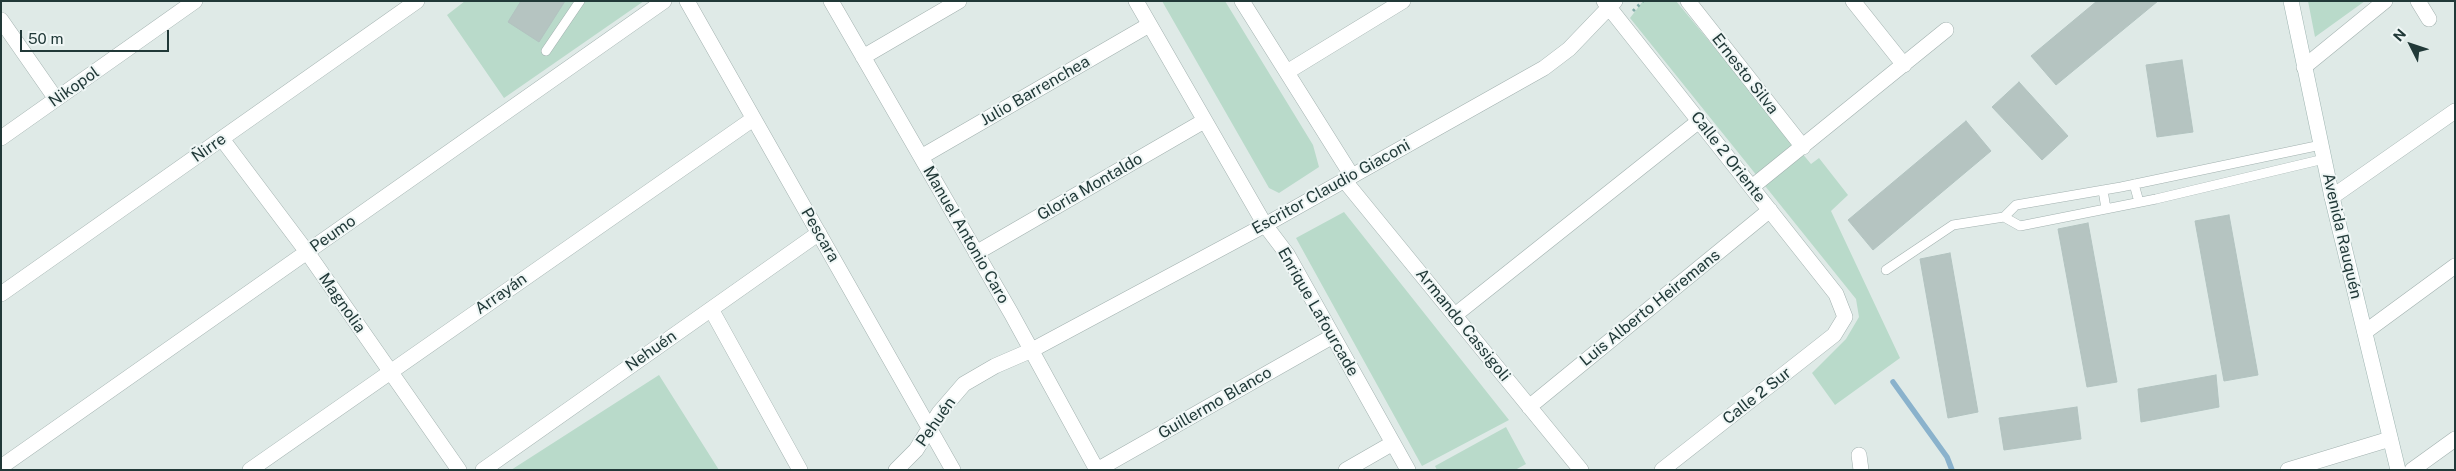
<!DOCTYPE html>
<meta charset="utf-8">
<style>
body{margin:0}
#map{position:relative;width:2456px;height:471px;overflow:hidden;background:#dfeae7;font-family:"Public Sans",sans-serif}
canvas{display:block}
.frame{position:absolute;inset:0;border:2px solid #213938;pointer-events:none}
.north{position:absolute;left:2386px;top:20px;width:50px;height:50px;-webkit-text-stroke:4px #eff6f5;paint-order:stroke;rotate:311deg;font-size:14px;font-weight:700;line-height:20px;text-align:center;color:#213938}
.north::after{content:'';display:block;margin:auto;width:18px;height:22px;background:#213938;clip-path:polygon(50% 0,100% 100%,50% 72%,0 100%)}
.scale{position:absolute;left:20px;top:30px;width:149px;height:22px;box-sizing:border-box;border:2px solid #213938;border-top:0;padding-left:6px;font-size:15px;line-height:18px;white-space:nowrap;color:#213938;-webkit-text-stroke:4px #eff6f5;paint-order:stroke}
</style>
<div id="map">
<canvas width="2456" height="471"></canvas>
<div class="frame"></div>
<div class="north">N</div>
<div class="scale">50 m</div>
</div>
<script>
const ctx = document.querySelector('canvas').getContext('2d');
ctx.lineJoin = 'round';
function paint(path, color) { ctx.fillStyle = color; ctx.fill(path, 'evenodd'); }
const toPath = rows => new Path2D(rows.map(r => 'M' + r).join(''));
function strokePath(path, color, width, dash) { ctx.strokeStyle = color; ctx.lineWidth = width; ctx.lineCap = dash ? 'butt' : 'round'; ctx.setLineDash(dash || []); ctx.stroke(path); }
function label(font, color, halo, rows, align = 'center') {
  ctx.font = font + ' "Public Sans",sans-serif'; ctx.lineWidth = 4; ctx.setLineDash([]); ctx.textBaseline = 'middle'; ctx.strokeStyle = halo; ctx.fillStyle = color; for (const [text, x, y, turn = 0] of rows) {
    ctx.save(); ctx.translate(x, y); ctx.rotate((+turn || 0) * Math.PI / 180); ctx.textAlign = isNaN(turn) ? turn : align; if (halo) ctx.strokeText(text, 0, 0); ctx.fillText(text, 0, 0); ctx.restore();
  }
}
paint(toPath([
 [465,1,644,1,504,98,447,15],
 [1162,1,1225,1,1313,145,1319,167,1279,193,1269,188],
 [1643,1,1676,1,1811,164,1819,158,1848,195,1831,211,1900,358,1835,405,1812,373,1846,339,1859,317,1856,299,1630,18],
 [2308,1,2365,1,2315,37],
 [1344,212,1509,420,1422,466,1296,238],
 [659,375,719,470,511,470],
 [1506,427,1526,464,1515,470,1437,470,1435,466]
]), '#b9daca');
strokePath(toPath([
 [1893,382,1947,457,1952,470]
]), '#8ab2cc', 5.5);
const building = toPath([
 [521,1,565,1,539,42,508,22,521,1],
 [2097,1,2158,1,2056,85,2031,56,2097,1],
 [2182,60,2193,132,2157,137,2146,65,2182,60],
 [2019,82,2068,136,2042,160,1992,107,2019,82],
 [1966,121,1991,151,1873,250,1848,220,1966,121],
 [2229,215,2258,375,2224,381,2195,221,2229,215],
 [2088,223,2117,382,2087,387,2058,229,2088,223],
 [1950,253,1978,412,1948,418,1920,259,1950,253],
 [2216,375,2219,407,2141,422,2138,389,2216,375],
 [2077,407,2081,439,2004,450,1999,418,2077,407]
]);
paint(building, '#b5c4c1');
strokePath(building, '#b2c3c0', 1);
const service = toPath([
 [546,51,580,1],
 [2134,184,2139,202],
 [2103,190,2106,209],
 [2004,217,2016,205,2121,187,2321,145],
 [1886,270,1953,225,2004,217,2020,226,2156,199,2324,159]
]);
const minor = toPath([
 [687,1,953,470],
 [831,1,1011,313,1097,470],
 [1136,1,1265,225,1287,254,1408,470],
 [1242,1,1352,176],
 [1604,1,1836,294,1845,317,1834,335,1662,470],
 [1688,1,1803,147],
 [1853,1,1904,65],
 [2418,1,2429,19],
 [1,20,56,99],
 [863,57,959,1],
 [2304,67,2385,1],
 [1287,72,1403,1],
 [1,138,195,1],
 [222,139,307,252,459,470],
 [921,157,1149,25],
 [1344,180,1581,470],
 [1752,187,1946,30],
 [2332,197,2455,111],
 [976,253,1204,121],
 [1,294,417,1],
 [711,309,800,470],
 [1455,315,1699,121],
 [2365,332,2455,266],
 [1529,407,1770,210],
 [1859,455,1861,470],
 [1,467,664,1],
 [250,470,753,119],
 [483,470,819,233],
 [896,470,916,450,939,413,964,384,995,366,1032,350,1265,225,1544,68,1569,49,1615,1],
 [1097,470,1333,336],
 [1346,470,1393,443],
 [2288,470,2390,439],
 [2412,470,2455,439]
]);
const secondary = toPath([
 [2291,1,2332,197,2398,470]
]);
strokePath(service, '#a2b1af', 10);
strokePath(minor, '#a2b1af', 16);
strokePath(secondary, '#9fb5b2', 16);
strokePath(toPath([
 [1633,11,1643,1]
]), '#81aba8', 3, [2.5, 4]);
strokePath(service, '#fff', 9);
strokePath(minor, '#fff', 15);
strokePath(secondary, '#fff', 15);
label('16px', '#213938', '#eff6f5', [
 ["Ernesto Silva",1745,74,52],
 ["Nikopol",74,87,-35],
 ["Julio Barrenchea",1035,91,-30],
 ["Ñirre",209,148,-35],
 ["Calle 2 Oriente",1728,157,52],
 ["Gloria Montaldo",1090,187,-30],
 ["Escritor Claudio Giaconi",1331,187,-29],
 ["Peumo",333,234,-35],
 ["Pescara",820,235,60],
 ["Manuel Antonio Caro",966,235,60],
 ["Avenida Rauquén",2342,236,77],
 ["Arrayán",501,294,-35],
 ["Magnolia",342,303,55],
 ["Luis Alberto Heiremans",1650,308,-39],
 ["Enrique Lafourcade",1318,312,60],
 ["Armando Cassigoli",1463,325,51],
 ["Nehuén",651,351,-35],
 ["Calle 2 Sur",1757,396,-38],
 ["Guillermo Blanco",1215,403,-30],
 ["Pehuén",936,422,-55]
]);
</script>
